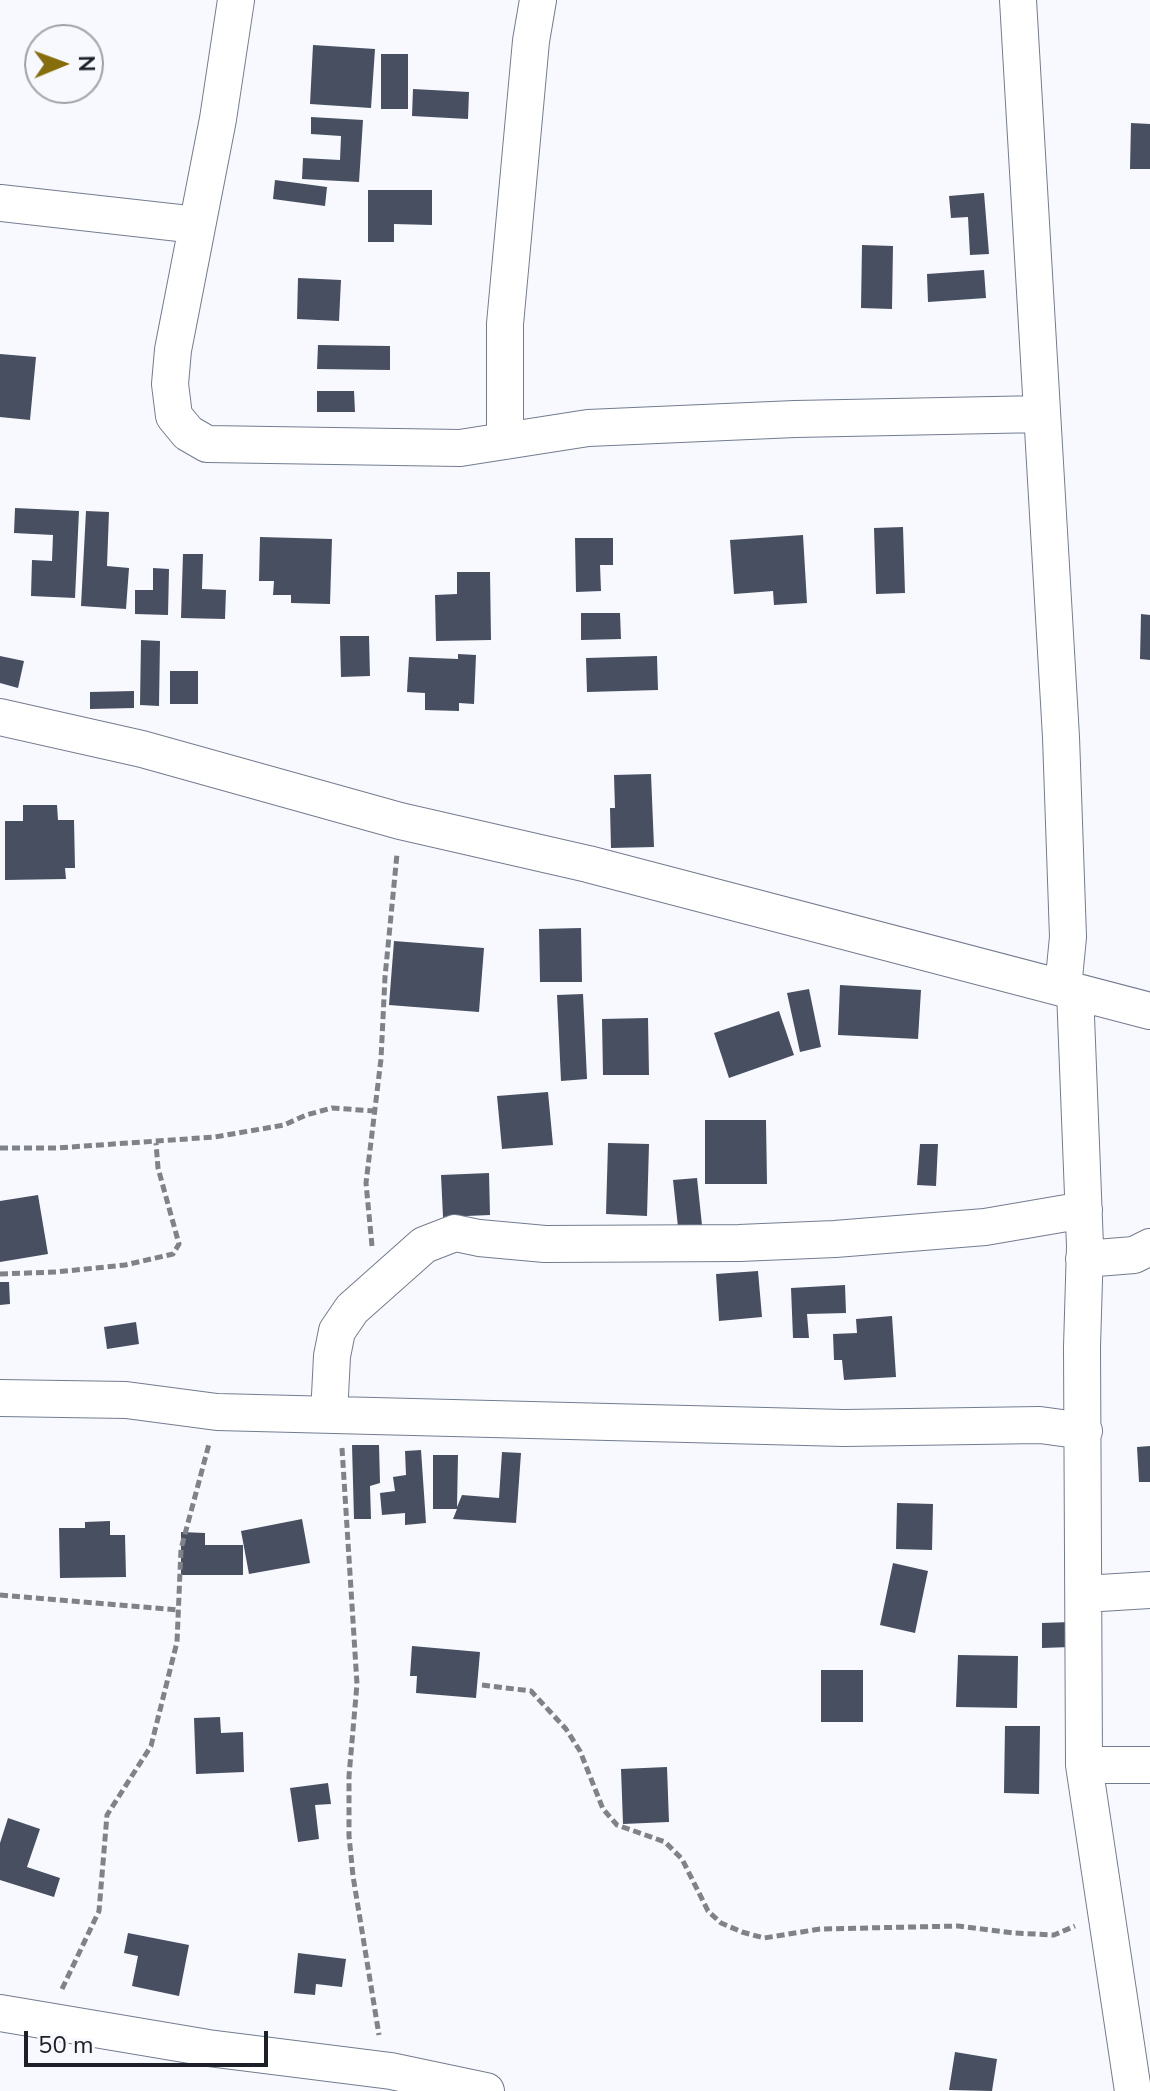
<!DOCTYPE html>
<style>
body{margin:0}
#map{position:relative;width:1150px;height:2091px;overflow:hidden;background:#f7f9fe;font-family:"Nunito Sans",sans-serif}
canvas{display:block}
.north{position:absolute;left:24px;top:24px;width:80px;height:80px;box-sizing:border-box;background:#f7f9fe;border:2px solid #a0a2a8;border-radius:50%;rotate:89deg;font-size:22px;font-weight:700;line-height:32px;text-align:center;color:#1d2028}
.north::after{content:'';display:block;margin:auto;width:28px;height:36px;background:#866e0d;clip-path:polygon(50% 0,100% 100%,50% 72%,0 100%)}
.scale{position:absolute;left:24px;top:2031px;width:244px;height:36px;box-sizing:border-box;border:4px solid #1d2028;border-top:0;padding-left:10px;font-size:24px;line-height:28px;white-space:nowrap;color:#1d2028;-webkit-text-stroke:6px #f7f9fe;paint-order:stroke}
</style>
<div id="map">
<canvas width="1150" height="2091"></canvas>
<div class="north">N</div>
<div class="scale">50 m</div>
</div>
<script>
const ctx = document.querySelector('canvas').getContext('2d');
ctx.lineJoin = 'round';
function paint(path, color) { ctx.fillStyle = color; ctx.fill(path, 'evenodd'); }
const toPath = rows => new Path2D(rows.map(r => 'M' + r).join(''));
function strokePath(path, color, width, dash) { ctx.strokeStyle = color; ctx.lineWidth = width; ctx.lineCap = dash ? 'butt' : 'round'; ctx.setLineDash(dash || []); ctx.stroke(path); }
paint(toPath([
 [313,45,375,49,371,108,310,104],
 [381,54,408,54,408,109,381,109],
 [413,89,469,92,468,119,412,116],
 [311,117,363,120,359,182,302,179,303,158,340,160,341,136,311,134],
 [1131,123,1150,124,1150,169,1130,169],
 [275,180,327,187,325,206,273,199],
 [368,190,432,190,432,225,394,224,394,242,368,242],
 [984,193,989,254,970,255,968,217,951,218,949,196],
 [862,245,893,246,892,309,861,308],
 [984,270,986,298,928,302,927,274],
 [298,278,341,280,339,321,297,319],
 [318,345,390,346,390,370,317,369],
 [0,354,36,357,30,420,0,417],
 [317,391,354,391,355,412,317,412],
 [15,508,79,511,75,598,31,596,32,560,52,561,53,535,14,533],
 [86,511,109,512,107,566,129,568,126,609,81,606],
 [903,527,905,593,876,594,874,528],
 [803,535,807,603,774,605,773,591,734,594,730,540],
 [260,537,332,539,330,604,291,603,291,595,273,595,274,581,259,581],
 [575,538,613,538,613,565,600,565,601,591,576,592],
 [183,554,203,554,202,589,226,590,225,619,181,618],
 [153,568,169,569,168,615,135,614,135,590,153,590],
 [457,572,490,572,491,640,436,641,435,595,457,594],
 [581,613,620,613,621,639,581,640],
 [1141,614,1150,615,1150,660,1140,659],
 [340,636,369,636,370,676,341,677],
 [141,640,160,641,159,706,140,705],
 [458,654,476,655,474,704,459,703,459,711,425,710,425,693,407,692,409,657,458,659],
 [0,656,24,661,18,688,0,683],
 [657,656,658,690,587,692,586,658],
 [170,671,198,671,198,704,170,704],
 [134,691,134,708,90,709,90,692],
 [651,774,654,847,611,848,610,808,615,808,614,775],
 [23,805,57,805,58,820,74,820,75,868,65,868,66,879,5,880,5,821,23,821],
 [581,928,582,982,540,982,539,929],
 [394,941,484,948,479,1012,389,1005],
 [840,985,921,990,918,1039,838,1035],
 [809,989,821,1047,800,1052,787,993],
 [583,994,587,1079,561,1081,557,995],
 [779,1011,794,1055,729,1078,714,1033],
 [648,1018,649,1075,603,1075,602,1019],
 [548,1092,553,1145,502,1149,497,1096],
 [705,1120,766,1120,767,1184,705,1184],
 [608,1143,649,1144,647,1216,606,1214],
 [920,1144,938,1144,936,1186,917,1185],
 [489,1173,490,1215,443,1217,441,1175],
 [697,1178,702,1225,678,1227,673,1180],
 [38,1195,48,1254,0,1262,0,1201],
 [758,1271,762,1317,719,1321,716,1274],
 [0,1282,9,1282,10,1304,0,1305],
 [845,1285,846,1313,807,1314,809,1338,793,1338,791,1288],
 [892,1316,896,1377,844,1380,842,1360,834,1360,833,1334,857,1333,856,1319],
 [136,1322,139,1344,107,1349,104,1327],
 [352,1445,379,1445,380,1483,370,1486,371,1519,354,1519],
 [1150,1446,1150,1482,1139,1482,1137,1447],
 [421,1450,426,1523,405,1525,405,1513,382,1515,380,1493,395,1491,393,1477,406,1475,405,1451],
 [502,1452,521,1453,516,1523,453,1519,457,1509,433,1509,433,1455,458,1455,457,1507,462,1495,499,1498],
 [897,1503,933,1504,932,1550,896,1549],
 [302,1519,310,1563,249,1574,241,1531],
 [110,1521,110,1535,125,1535,126,1577,60,1578,59,1528,85,1528,85,1522],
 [181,1532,205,1533,205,1545,243,1545,243,1575,181,1575],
 [893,1563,928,1571,915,1633,880,1625],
 [1071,1622,1071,1647,1042,1648,1042,1623],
 [412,1646,480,1652,476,1698,416,1693,417,1676,410,1676],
 [958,1655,1018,1656,1017,1708,956,1707],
 [821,1670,863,1670,863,1722,821,1722],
 [220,1717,221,1733,243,1732,244,1772,196,1774,194,1718],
 [1005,1726,1040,1726,1039,1794,1004,1793],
 [667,1767,669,1822,623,1824,621,1769],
 [328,1783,331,1804,315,1805,319,1839,298,1842,290,1788],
 [8,1818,40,1829,27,1867,60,1878,54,1897,0,1880,0,1843],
 [128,1933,189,1945,179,1996,132,1986,138,1956,124,1953],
 [298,1953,346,1959,342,1987,316,1984,315,1995,294,1993],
 [955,2052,997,2059,992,2091,949,2090]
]), '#474f61');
const minor = toPath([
 [236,0,218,119,173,350,170,384,174,416,188,433,207,444,460,448,588,428,795,419,1042,414],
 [1018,0,1061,737,1068,937,1063,988],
 [0,203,197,225],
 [505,441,505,324,531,41,538,0],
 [0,717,142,749,400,821,588,864,1150,1011],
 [1075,991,1085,1246,1082,1347,1084,1765,1133,2091],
 [1084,1259,1134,1255,1150,1247],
 [0,1398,126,1400,217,1412,844,1428,1040,1425,1084,1431],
 [329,1415,332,1356,337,1331,352,1309,424,1245,455,1233,479,1238,545,1244,739,1243,835,1239,985,1227,1084,1210],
 [1084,1594,1150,1590],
 [1084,1765,1150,1765],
 [0,2013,208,2048,391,2071,486,2091]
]);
strokePath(minor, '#737c8f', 38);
strokePath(toPath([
 [0,1148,56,1148,215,1137,284,1125,306,1115,332,1108,375,1111],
 [372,1246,366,1183,381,1059,385,977,397,854],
 [0,1274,56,1272,125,1265,173,1254,179,1244,158,1168,156,1143],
 [342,1448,357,1684,349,1776,349,1836,353,1876,379,2035],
 [0,1595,179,1610],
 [482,1685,531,1691,566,1729,580,1751,603,1809,617,1825,665,1842,682,1859,708,1911,721,1923,742,1932,764,1938,820,1929,958,1926,1014,1933,1054,1935,1075,1926],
 [62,1989,99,1911,107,1815,151,1746,177,1642,181,1549,209,1444]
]), '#7f8289', 5, [8, 4]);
strokePath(minor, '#fff', 36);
</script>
